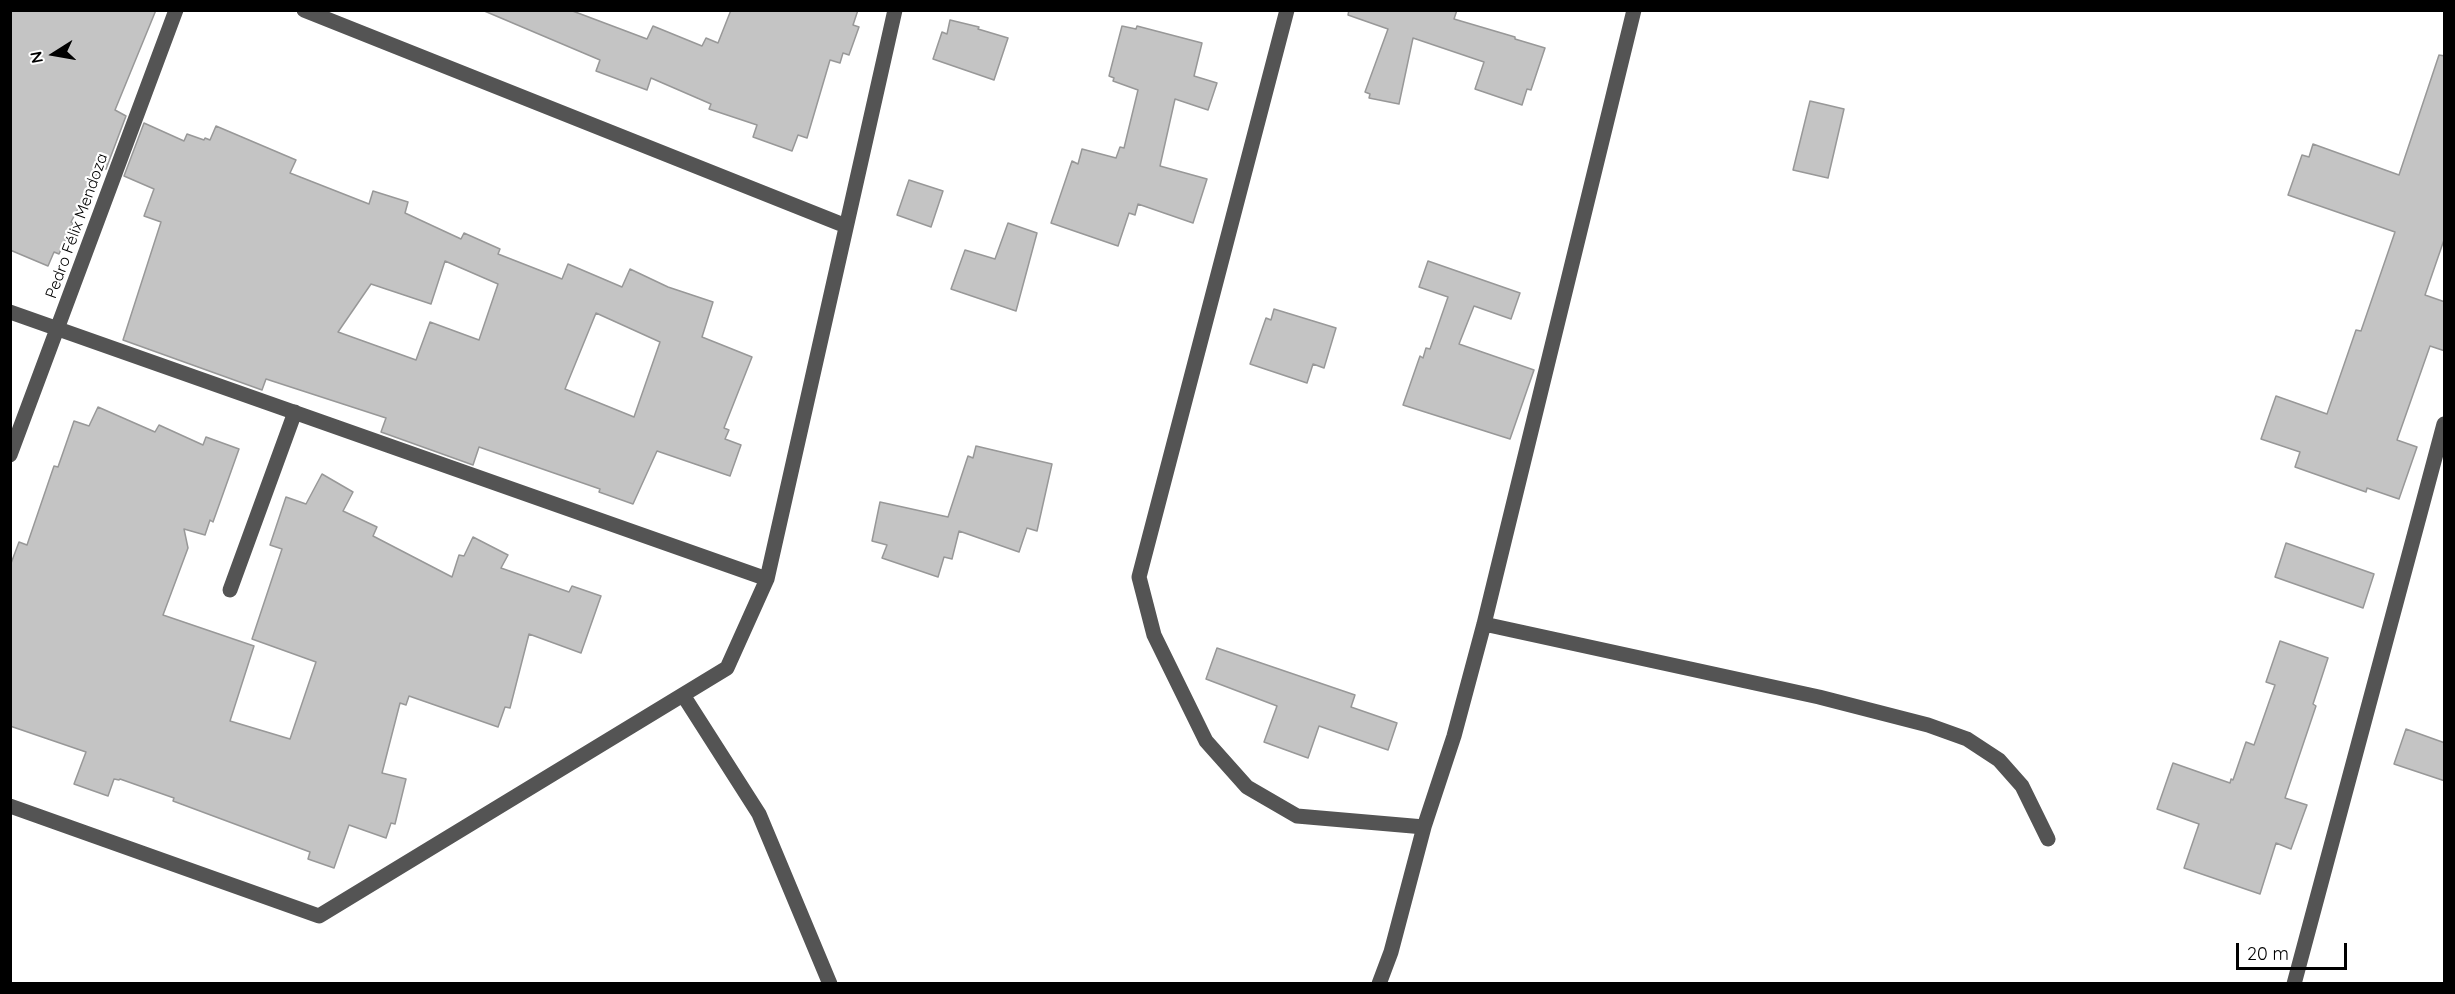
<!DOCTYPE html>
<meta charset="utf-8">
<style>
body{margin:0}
#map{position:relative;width:2455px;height:994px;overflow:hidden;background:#fff;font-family:Quicksand,sans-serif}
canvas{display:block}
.frame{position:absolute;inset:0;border:12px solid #000;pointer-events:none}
.north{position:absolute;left:24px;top:24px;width:60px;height:60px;-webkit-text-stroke:4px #fff;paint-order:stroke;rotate:259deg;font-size:16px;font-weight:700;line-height:24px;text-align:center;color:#000}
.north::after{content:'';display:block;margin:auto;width:21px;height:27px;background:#000;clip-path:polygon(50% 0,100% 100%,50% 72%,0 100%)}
.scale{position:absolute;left:2236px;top:943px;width:111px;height:27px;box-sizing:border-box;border:3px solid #000;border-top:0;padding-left:8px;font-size:18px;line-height:21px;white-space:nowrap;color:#000;-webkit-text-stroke:4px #fff;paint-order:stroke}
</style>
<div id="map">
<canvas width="2455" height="994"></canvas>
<div class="frame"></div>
<div class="north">N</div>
<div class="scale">20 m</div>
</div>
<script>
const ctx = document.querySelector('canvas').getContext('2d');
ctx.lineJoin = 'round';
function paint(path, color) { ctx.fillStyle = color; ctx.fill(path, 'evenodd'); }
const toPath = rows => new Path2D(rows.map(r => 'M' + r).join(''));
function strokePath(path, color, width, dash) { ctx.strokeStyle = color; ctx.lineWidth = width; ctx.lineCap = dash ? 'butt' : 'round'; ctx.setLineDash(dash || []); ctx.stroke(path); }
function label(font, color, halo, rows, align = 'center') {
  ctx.font = font + ' Quicksand,sans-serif'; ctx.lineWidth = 4.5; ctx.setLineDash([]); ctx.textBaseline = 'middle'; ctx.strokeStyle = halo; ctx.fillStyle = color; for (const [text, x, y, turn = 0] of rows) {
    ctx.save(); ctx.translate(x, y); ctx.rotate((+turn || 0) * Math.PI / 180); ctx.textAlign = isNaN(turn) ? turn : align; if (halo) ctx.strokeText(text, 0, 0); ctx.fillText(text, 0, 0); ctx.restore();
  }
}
const building = toPath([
 [10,10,156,10,115,110,126,116,106,169,101,166,71,222,73,223,59,254,54,252,48,266,10,250,10,10],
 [482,10,570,10,647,39,653,26,702,46,706,38,718,43,731,10,858,10,853,25,859,27,849,55,843,53,840,63,830,60,807,138,798,135,792,151,753,137,757,125,709,109,711,104,651,78,647,90,596,71,600,60,482,10],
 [1349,10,1457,10,1454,19,1515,37,1515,39,1545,48,1531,90,1527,89,1522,105,1475,89,1484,62,1413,38,1399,104,1369,98,1370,94,1365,92,1388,29,1348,15,1349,10],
 [950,20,979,27,978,29,1008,38,994,80,933,59,942,32,947,34,950,20],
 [1122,26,1136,29,1137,26,1202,43,1194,76,1217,83,1208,110,1175,99,1160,166,1207,179,1193,223,1138,204,1135,215,1129,213,1118,246,1051,223,1072,161,1078,164,1082,149,1116,158,1120,147,1124,148,1138,90,1113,81,1114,78,1109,76,1122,26],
 [2439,55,2445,56,2445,237,2425,295,2445,302,2445,351,2430,346,2397,440,2417,447,2399,499,2367,488,2366,492,2295,467,2300,452,2261,439,2276,396,2327,414,2356,330,2361,331,2395,232,2288,195,2302,155,2309,157,2313,144,2399,175,2439,55],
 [1810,101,1844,109,1828,178,1793,170,1810,101],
 [144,123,184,141,187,134,204,140,205,138,210,140,216,126,296,160,290,173,369,204,373,191,408,202,405,213,461,239,464,233,500,249,498,254,562,279,568,264,622,287,630,269,668,287,713,302,702,337,752,357,724,428,729,430,725,439,741,445,730,476,657,451,633,504,599,492,600,489,479,447,473,465,381,432,386,418,266,379,262,390,123,340,161,222,144,216,154,189,124,176,144,123],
 [445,261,498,284,479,340,430,322,416,360,338,332,371,284,431,304,445,261],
 [596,313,660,342,634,417,565,389,596,313],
 [909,180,943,191,931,227,897,215,909,180],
 [1008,223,1037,233,1016,311,951,289,965,250,995,259,1008,223],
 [1428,261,1520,293,1511,319,1474,306,1459,344,1534,370,1510,439,1403,405,1420,356,1423,358,1426,348,1430,349,1448,297,1419,287,1428,261],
 [1274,309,1336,328,1324,368,1313,364,1307,383,1250,364,1266,318,1271,320,1274,309],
 [98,407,155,432,159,425,203,445,206,437,239,449,213,522,210,520,205,535,184,529,188,548,163,615,254,646,230,721,290,739,316,662,252,639,282,549,270,545,286,497,306,504,322,474,353,492,343,511,377,527,373,536,452,577,459,555,464,556,473,537,508,555,501,568,569,592,572,586,601,596,581,653,529,634,510,708,505,707,498,727,409,696,406,705,400,703,382,773,406,779,395,824,391,823,386,838,349,825,334,868,308,859,310,852,173,801,174,798,120,779,119,780,114,779,108,796,74,784,86,752,10,726,10,566,19,542,27,545,54,466,58,467,74,421,89,426,98,407],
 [976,446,1052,464,1037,531,1027,528,1019,552,959,531,952,559,944,557,938,577,882,558,887,545,872,541,880,502,948,517,968,456,973,458,976,446],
 [2286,543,2374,574,2363,608,2275,577,2286,543],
 [2280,641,2328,658,2313,704,2316,706,2285,798,2307,805,2291,849,2276,843,2260,894,2184,868,2199,824,2157,809,2173,763,2230,783,2231,779,2233,780,2246,742,2254,745,2275,685,2266,682,2280,641],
 [1217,648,1355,695,1351,707,1397,723,1388,750,1319,726,1308,758,1264,742,1277,706,1206,679,1217,648],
 [2406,729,2445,743,2445,781,2394,764,2406,729]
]);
paint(building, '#c4c4c4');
strokePath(building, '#989898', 1.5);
strokePath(toPath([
 [304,10,846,226],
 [1287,10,1139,577,1154,635,1206,741,1247,787,1297,816,1424,827,1391,952,1379,984],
 [10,312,767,579],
 [10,455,176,10],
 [230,590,295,412],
 [1484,624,1819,697,1928,725,1967,739,1999,760,2022,786,2048,839],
 [683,695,759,814,830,984],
 [10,806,319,916,727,668,767,579,895,10],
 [1424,827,1454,736,1484,624,1634,10],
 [2294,984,2444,424]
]), '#545454', 15);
label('16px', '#000', '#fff', [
 ["Pedro Félix Mendoza",77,226,-70]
]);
</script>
